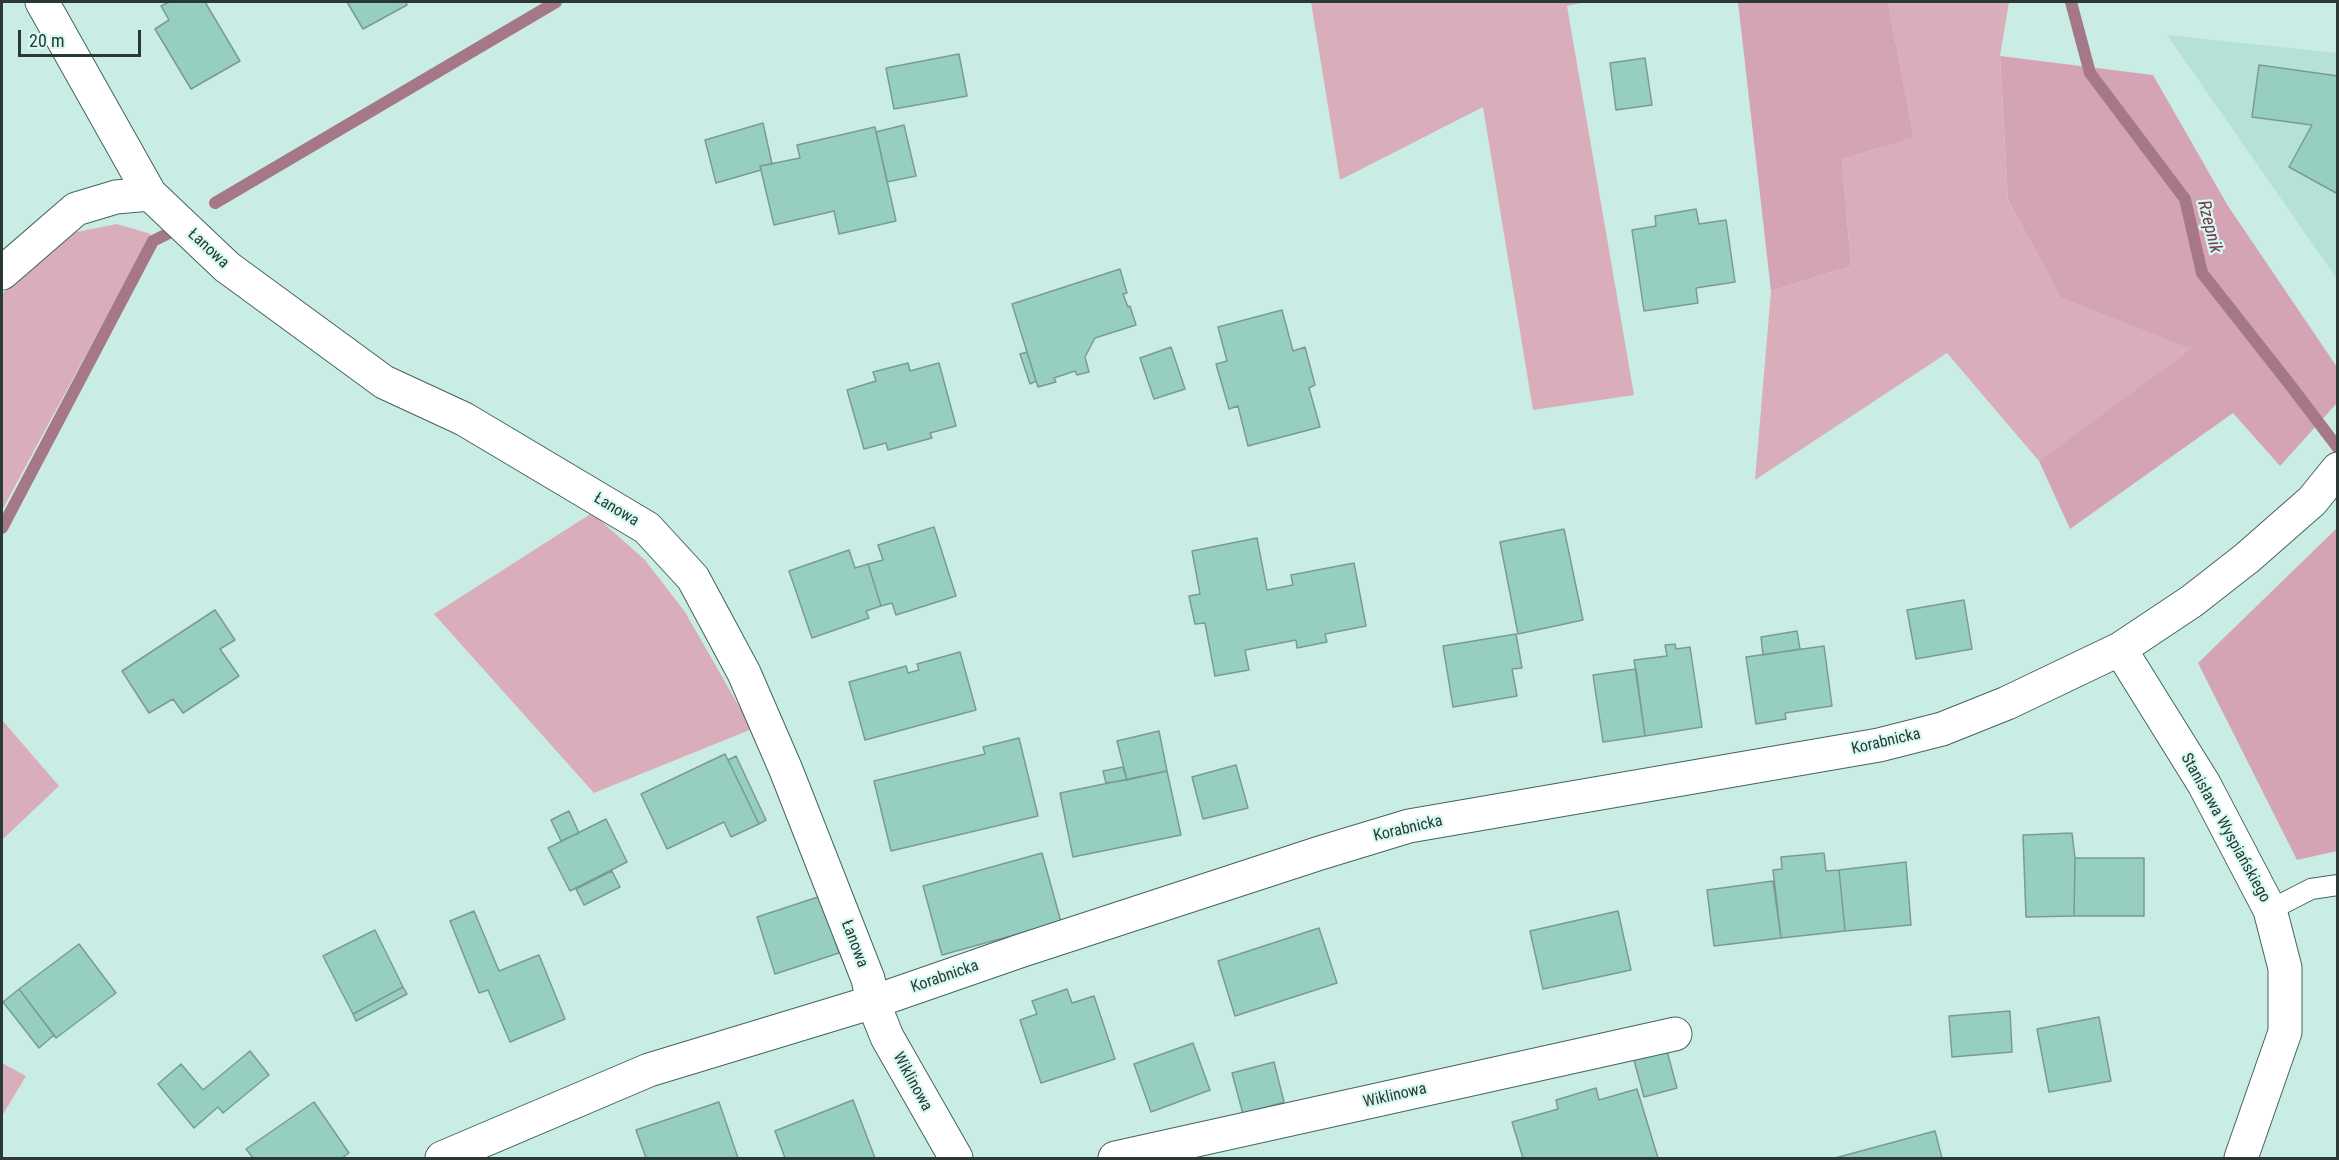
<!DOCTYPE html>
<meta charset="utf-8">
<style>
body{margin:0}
#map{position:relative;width:2339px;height:1160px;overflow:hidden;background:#c9ede4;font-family:"Roboto Condensed",sans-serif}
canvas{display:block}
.frame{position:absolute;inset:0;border:3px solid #2b3936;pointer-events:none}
.scale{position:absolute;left:18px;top:30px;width:123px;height:27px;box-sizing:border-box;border:3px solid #2b3936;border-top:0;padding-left:8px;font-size:18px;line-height:21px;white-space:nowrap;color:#2b3936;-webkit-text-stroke:4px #d6faf1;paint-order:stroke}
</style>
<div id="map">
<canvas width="2339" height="1160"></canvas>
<div class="frame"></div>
<div class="scale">20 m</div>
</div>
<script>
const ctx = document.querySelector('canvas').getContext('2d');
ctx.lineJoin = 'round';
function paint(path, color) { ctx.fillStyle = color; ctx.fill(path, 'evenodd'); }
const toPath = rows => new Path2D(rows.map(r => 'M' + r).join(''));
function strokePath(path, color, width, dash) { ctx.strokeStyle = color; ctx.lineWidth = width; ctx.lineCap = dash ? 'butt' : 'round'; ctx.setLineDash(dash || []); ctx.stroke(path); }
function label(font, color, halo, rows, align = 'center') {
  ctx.font = font + ' "Roboto Condensed",sans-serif'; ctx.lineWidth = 4.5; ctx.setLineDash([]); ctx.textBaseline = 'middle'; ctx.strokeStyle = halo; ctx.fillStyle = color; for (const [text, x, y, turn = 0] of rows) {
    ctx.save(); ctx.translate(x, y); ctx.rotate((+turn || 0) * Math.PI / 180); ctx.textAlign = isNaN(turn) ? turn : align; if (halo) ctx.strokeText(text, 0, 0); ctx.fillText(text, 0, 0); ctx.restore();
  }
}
paint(toPath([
 [2167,35,2337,53,2337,279]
]), '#b5e1d7');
paint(toPath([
 [1311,2,1585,2,1567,6,1634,395,1533,410,1483,107,1340,180],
 [1888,2,2009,2,2000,56,2008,200,2061,298,2192,349,2039,461,1947,353,1755,480,1771,291,1851,266,1842,159,1914,138],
 [117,224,151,234,2,510,2,295,18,273,71,233],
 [592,513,645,560,685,612,752,729,594,793,434,614],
 [2,720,59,786,2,840],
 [2,1063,26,1076,2,1116]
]), '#daadbb');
paint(toPath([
 [1738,2,1888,2,1914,138,1842,159,1851,266,1771,291],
 [2000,56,2153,75,2228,206,2337,367,2337,403,2280,466,2233,413,2070,529,2039,461,2191,349,2061,298,2008,200],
 [2337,528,2337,851,2297,860,2198,663]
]), '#d5a4b4');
strokePath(toPath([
 [2071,2,2090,73,2185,199,2202,273,2291,386,2338,448],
 [215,203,556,2],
 [2,528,153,241,171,232]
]), '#a67887', 12);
const building = toPath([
 [169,2,205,2,240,61,191,89,155,29,169,20,161,6,169,2],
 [347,2,406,2,407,5,363,29,347,2],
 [959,54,967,96,894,109,886,68,959,54],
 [1645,58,1652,105,1616,110,1610,63,1645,58],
 [2259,65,2338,76,2338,194,2289,167,2312,125,2252,117,2259,65],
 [763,123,772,164,760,166,761,170,716,183,705,140,763,123],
 [904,125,916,176,887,182,876,132,904,125],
 [875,127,896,221,839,234,834,211,774,225,760,166,800,158,797,145,875,127],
 [1696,209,1699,224,1726,220,1735,282,1696,288,1698,303,1644,311,1632,230,1656,226,1655,216,1696,209],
 [1120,269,1127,293,1123,294,1128,307,1130,306,1136,325,1095,338,1085,357,1089,372,1077,375,1075,371,1054,378,1056,382,1038,387,1012,304,1120,269],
 [1282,310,1293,351,1305,347,1315,385,1309,388,1320,427,1248,446,1238,406,1229,409,1216,364,1227,361,1218,327,1282,310],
 [1171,347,1185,389,1154,399,1140,358,1171,347],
 [1027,352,1036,381,1030,384,1020,354,1027,352],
 [908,363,910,371,939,363,956,426,930,433,932,438,888,450,886,443,864,449,847,390,876,381,873,372,908,363],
 [934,527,956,596,896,615,892,603,881,606,868,564,883,560,878,545,934,527],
 [1564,529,1583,620,1518,634,1500,542,1564,529],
 [1257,538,1267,590,1293,585,1291,575,1354,563,1366,626,1325,634,1327,642,1297,648,1296,640,1245,650,1249,670,1215,676,1205,623,1195,624,1189,596,1200,594,1192,551,1257,538],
 [849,550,855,568,868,564,881,606,866,611,869,618,812,638,789,571,849,550],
 [1964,600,1972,649,1916,659,1907,610,1964,600],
 [215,610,235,640,220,649,239,676,183,713,173,699,149,713,122,671,215,610],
 [1797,631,1800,649,1763,655,1761,637,1797,631],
 [1516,634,1522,668,1512,669,1517,696,1453,707,1443,646,1516,634],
 [1675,644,1676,649,1690,647,1702,727,1645,736,1634,660,1667,656,1665,645,1675,644],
 [1824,646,1832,706,1785,713,1786,719,1756,724,1746,657,1824,646],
 [960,652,976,710,865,740,849,682,906,666,908,673,919,670,917,664,960,652],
 [1636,669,1645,736,1603,742,1593,675,1636,669],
 [1159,731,1167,771,1127,780,1117,741,1159,731],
 [1019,738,1038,816,891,851,874,781,985,754,983,747,1019,738],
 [725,754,759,824,731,837,724,822,667,849,641,794,725,754],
 [736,756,766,820,759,824,728,760,736,756],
 [1236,765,1248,808,1203,819,1192,777,1236,765],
 [1123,767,1127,780,1106,783,1103,771,1123,767],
 [1167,771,1181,835,1073,857,1060,793,1167,771],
 [569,811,579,833,561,841,551,820,569,811],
 [606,819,627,862,570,891,548,848,606,819],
 [2072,833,2075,858,2074,916,2026,917,2023,835,2072,833],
 [1042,853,1061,922,942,955,923,886,1042,853],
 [1824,853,1826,871,1839,870,1845,931,1781,938,1773,870,1782,869,1781,857,1824,853],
 [2075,858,2144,858,2144,916,2074,916,2075,858],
 [1906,862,1911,925,1845,931,1839,870,1906,862],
 [612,871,620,887,584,905,576,889,612,871],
 [1773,881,1781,938,1714,946,1707,890,1773,881],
 [821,896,839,953,775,974,757,917,821,896],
 [474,911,499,971,539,955,565,1019,510,1042,488,990,479,993,450,921,474,911],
 [1618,911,1631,970,1543,989,1530,931,1618,911],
 [1319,928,1337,983,1235,1016,1218,961,1319,928],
 [375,930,403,987,353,1014,323,956,375,930],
 [79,944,116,993,56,1038,19,989,79,944],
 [403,987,407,994,356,1021,353,1014,403,987],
 [19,989,54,1035,39,1048,3,1002,19,989],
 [1067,989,1072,1003,1094,996,1115,1059,1041,1083,1020,1020,1037,1014,1032,1001,1067,989],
 [2010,1011,2012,1052,1952,1057,1949,1016,2010,1011],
 [2099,1017,2111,1081,2049,1092,2037,1029,2099,1017],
 [1193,1043,1210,1090,1151,1112,1134,1064,1193,1043],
 [250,1051,269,1075,223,1113,218,1107,194,1128,158,1084,181,1064,203,1090,250,1051],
 [1667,1051,1677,1088,1644,1097,1634,1060,1667,1051],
 [1274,1062,1284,1102,1243,1114,1232,1073,1274,1062],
 [1596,1088,1599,1100,1637,1089,1658,1158,1523,1158,1512,1122,1558,1109,1556,1100,1596,1088],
 [853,1100,875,1158,785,1158,775,1131,853,1100],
 [314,1102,349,1153,342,1158,253,1158,246,1149,314,1102],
 [719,1102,738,1158,646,1158,636,1130,719,1102],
 [1935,1131,1942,1158,1835,1158,1935,1131]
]);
paint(building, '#96cec2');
strokePath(building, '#7a9b93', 1.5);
const service = toPath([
 [2270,910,2311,889,2338,885]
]);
const minor = toPath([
 [42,2,150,194],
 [2,273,76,209,116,197,150,194,227,267,384,382,464,419,647,528,693,578,744,673,786,770,868,979,873,1002,887,1037,956,1158],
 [1115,1158,1675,1034]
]);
const tertiary = toPath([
 [2120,649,2204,784,2270,910,2285,968,2285,1032,2241,1158],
 [442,1158,649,1070,873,1002,1020,951,1320,853,1409,826,1879,745,1942,729,2007,703,2120,649,2192,601,2247,558,2312,501,2338,469]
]);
strokePath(service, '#44645d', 22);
strokePath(minor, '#44645d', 35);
strokePath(tertiary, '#44645d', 35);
strokePath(service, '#fff', 20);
strokePath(minor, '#fff', 33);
strokePath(tertiary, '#fff', 33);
label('16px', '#2b3936', '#d6faf1', [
 ["Łanowa",208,249,43],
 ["Łanowa",616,510,31],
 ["Korabnicka",1886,742,-13],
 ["Stanisława Wyspiańskiego",2225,828,61],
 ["Korabnicka",1408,829,-13],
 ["Łanowa",854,944,69],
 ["Korabnicka",945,977,-19],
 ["Wiklinowa",912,1082,61],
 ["Wiklinowa",1395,1096,-13]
]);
label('italic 18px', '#773951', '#d6faf1', [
 ["Rzepnik",2209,227,76]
]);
</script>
